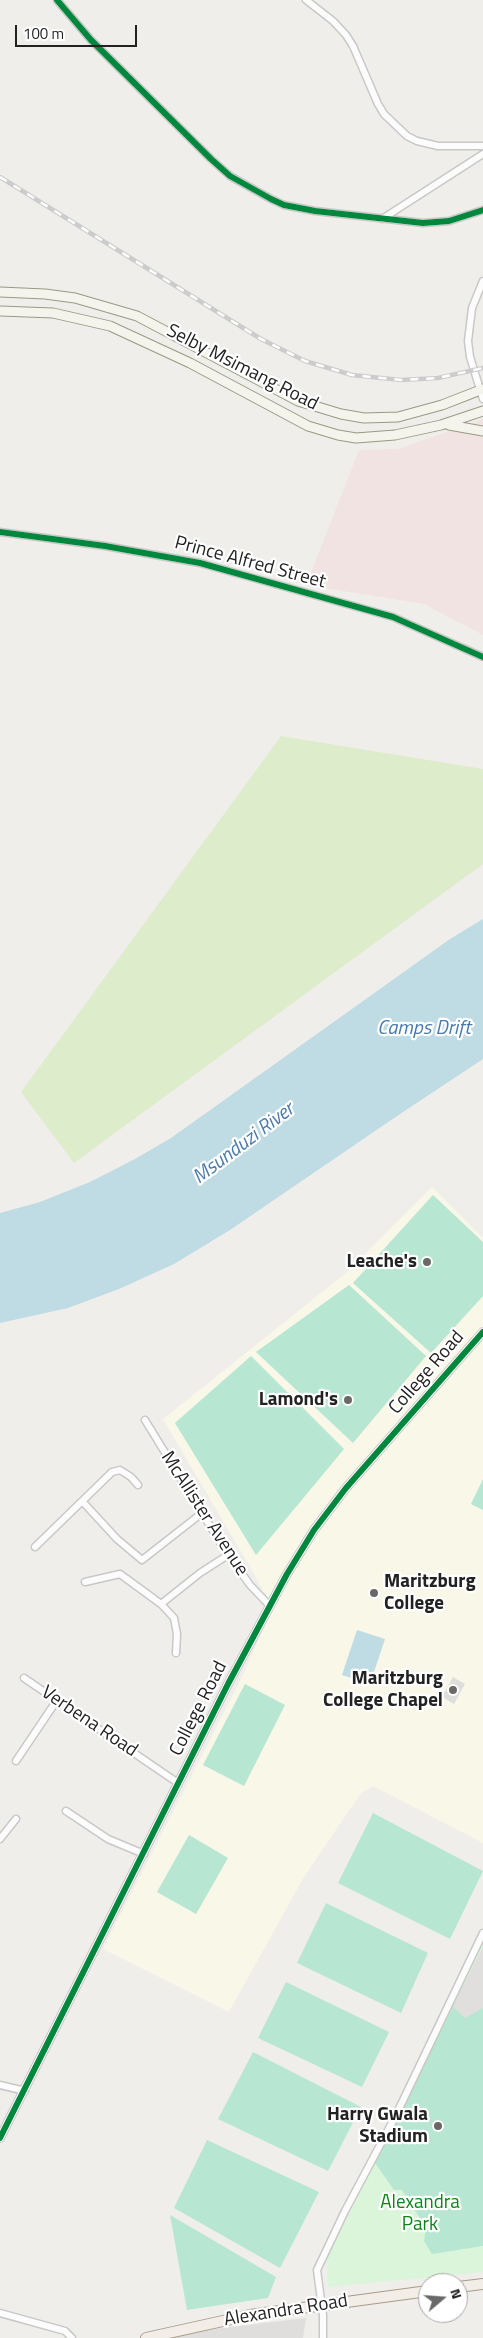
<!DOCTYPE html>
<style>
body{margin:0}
#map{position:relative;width:483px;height:2338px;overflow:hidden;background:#f0eeeb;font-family:"Titillium Web",sans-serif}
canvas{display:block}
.north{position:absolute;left:418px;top:2273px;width:50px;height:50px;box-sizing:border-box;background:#fff;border:1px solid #a7a7a7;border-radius:50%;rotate:72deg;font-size:14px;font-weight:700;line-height:20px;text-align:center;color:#222}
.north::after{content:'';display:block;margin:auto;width:18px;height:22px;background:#6a6968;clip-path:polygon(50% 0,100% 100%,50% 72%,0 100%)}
.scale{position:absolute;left:15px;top:25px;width:122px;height:22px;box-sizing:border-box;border:2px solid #222;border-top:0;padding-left:6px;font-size:15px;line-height:18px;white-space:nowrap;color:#222;-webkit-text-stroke:4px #fff;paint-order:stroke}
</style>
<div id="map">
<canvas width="483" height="2338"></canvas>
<div class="north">N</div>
<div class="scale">100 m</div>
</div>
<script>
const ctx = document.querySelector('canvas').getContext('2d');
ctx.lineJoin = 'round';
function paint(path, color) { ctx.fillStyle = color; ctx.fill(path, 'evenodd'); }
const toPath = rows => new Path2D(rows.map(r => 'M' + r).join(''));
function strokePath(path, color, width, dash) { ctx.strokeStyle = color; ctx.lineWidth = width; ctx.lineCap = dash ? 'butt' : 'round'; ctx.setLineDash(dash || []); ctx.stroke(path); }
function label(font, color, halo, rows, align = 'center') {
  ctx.font = font + ' "Titillium Web",sans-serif'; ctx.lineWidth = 4.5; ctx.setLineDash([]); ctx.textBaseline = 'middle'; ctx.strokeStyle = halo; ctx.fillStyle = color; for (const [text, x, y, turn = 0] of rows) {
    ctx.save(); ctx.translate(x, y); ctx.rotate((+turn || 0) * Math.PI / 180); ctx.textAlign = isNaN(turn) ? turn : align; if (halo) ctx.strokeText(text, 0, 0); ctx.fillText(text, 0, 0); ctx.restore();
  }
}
paint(toPath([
 [306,2318,303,2338,164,2338,173,2334]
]), '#dfdedc');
paint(toPath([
 [483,419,483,635,424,604,306,585,359,450,398,449]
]), '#f1e3e1');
paint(toPath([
 [432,1187,483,1238,483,1843,373,1786,361,1793,304,1877,229,2012,103,1949,240,1681,272,1610,256,1577,163,1419,346,1273]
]), '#f8f7e8');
paint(toPath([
 [453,1677,465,1684,454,1704,442,1697]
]), '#dededc');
paint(toPath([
 [281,736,483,769,483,864,74,1163,21,1092]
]), '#ddeccb');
paint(toPath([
 [483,1936,483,2272,328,2287,327,2258,412,2089,455,1983]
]), '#daf5da');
paint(toPath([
 [433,1195,483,1242,483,1296,431,1353,353,1283],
 [349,1285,426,1356,353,1443,256,1352],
 [251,1356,344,1449,256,1555,175,1423],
 [483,1479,483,1510,471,1504],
 [245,1684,285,1705,244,1786,203,1765],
 [373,1813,483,1871,450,1939,338,1883],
 [189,1835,228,1858,196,1914,157,1892],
 [326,1903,428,1953,401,2013,297,1963],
 [483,1947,483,2246,432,2254,424,2241,426,2228,402,2190,394,2190,375,2163],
 [286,1982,389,2032,362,2087,258,2038],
 [253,2052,361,2107,328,2171,218,2119],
 [207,2140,319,2192,280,2268,174,2208],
 [170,2215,276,2277,268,2298,187,2310]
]), '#b7e6d2');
paint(toPath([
 [483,1947,483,2008,465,2018,453,2007]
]), '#e0dfde');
paint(toPath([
 [483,919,483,1059,397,1116,230,1230,174,1264,119,1289,68,1308,0,1323,0,1213,40,1202,90,1182,135,1159,171,1138,450,939],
 [357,1630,385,1639,370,1684,342,1675]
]), '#bfdbe3');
const minor = toPath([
 [57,0,91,40,211,159,230,176,271,199,284,205,315,211,423,223,449,221,483,210],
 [306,0,333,21,346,35,353,46,378,104,384,114,407,136,417,141,438,146,483,146],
 [382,219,483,154],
 [483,281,472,308,468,341,470,357,483,399],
 [0,532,105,546,200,563,393,617,483,657],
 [145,1420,223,1547,250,1585,269,1605],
 [82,1501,117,1539,142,1560,202,1513],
 [35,1547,112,1472,120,1470,131,1477,138,1485],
 [85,1582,120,1574,161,1604,200,1573,228,1555],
 [161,1604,174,1618,177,1634,176,1653],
 [24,1678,178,1783],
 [16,1761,57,1700],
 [66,1811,108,1839,144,1854],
 [0,1839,16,1819],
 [0,2085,25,2091],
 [0,2313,65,2331,72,2338],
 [323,2338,323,2315,317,2270,345,2211,396,2115,483,1933]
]);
const tertiary = toPath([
 [0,2138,228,1684,287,1574,314,1530,346,1488,483,1332]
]);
const secondary = toPath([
 [0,292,45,294,75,298,137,316,298,401,341,414,364,418,398,417,442,405,483,389],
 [0,311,53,313,110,326,190,363,308,426,338,435,356,438,395,435,441,425,483,411],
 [449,425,483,431]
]);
const primary = toPath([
 [458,2287,483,2284],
 [146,2338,250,2315,428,2291]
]);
strokePath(minor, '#c9c8c7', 9);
strokePath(tertiary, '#c9c8c7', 10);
strokePath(secondary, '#999a82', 11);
strokePath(primary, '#a79c86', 12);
strokePath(minor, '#fdfcfc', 6);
strokePath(tertiary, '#fdfcfc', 8);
strokePath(secondary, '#f4f4ed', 9);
strokePath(primary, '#f3ede7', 10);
const rail = toPath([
 [0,177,261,339,305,361,352,375,401,380,438,378,483,368]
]);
strokePath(rail, '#ccc', 4.5);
strokePath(rail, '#fff', 2.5, [8]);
strokePath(toPath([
 [57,0,91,40,211,159,230,176,271,199,284,205,315,211,423,223,449,221,483,210],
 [0,532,105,546,200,563,393,617,483,657],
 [0,2138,228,1684,287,1574,314,1530,346,1488,483,1332]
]), '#00873e', 6);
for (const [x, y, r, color] of [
 [427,1262,5,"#6a6968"],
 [348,1400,5,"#6a6968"],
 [374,1593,5,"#6a6968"],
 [453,1690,5,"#6a6968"],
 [438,2126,5,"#6a6968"]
]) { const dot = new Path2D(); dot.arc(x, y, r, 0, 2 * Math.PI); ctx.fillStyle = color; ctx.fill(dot); strokePath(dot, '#fff', 2); }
label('19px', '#222', '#fff', [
 ["Selby Msimang Road",242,368,27],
 ["Prince Alfred Street",250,563,15],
 ["College Road",427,1373,-49],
 ["McAllister Avenue",204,1514,57],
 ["College Road",199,1709,-63],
 ["Verbena Road",89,1722,34],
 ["Alexandra Road",286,2311,-9]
]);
label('bold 19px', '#222', '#fff', [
 ["Leache's",417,1262],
 ["Lamond's",338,1400],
 ["Maritzburg",384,1582,"left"],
 ["College",384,1604,"left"],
 ["Maritzburg",443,1679],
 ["College Chapel",443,1701],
 ["Harry Gwala",428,2115],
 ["Stadium",428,2137]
], 'right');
label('19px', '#0c8416', '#fff', [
 ["Alexandra",420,2203],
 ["Park",420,2225]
]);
label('italic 20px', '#4a7aab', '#fff', [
 ["Camps Drift",424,1029],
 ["Msunduzi River",244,1144,-37]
]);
</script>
